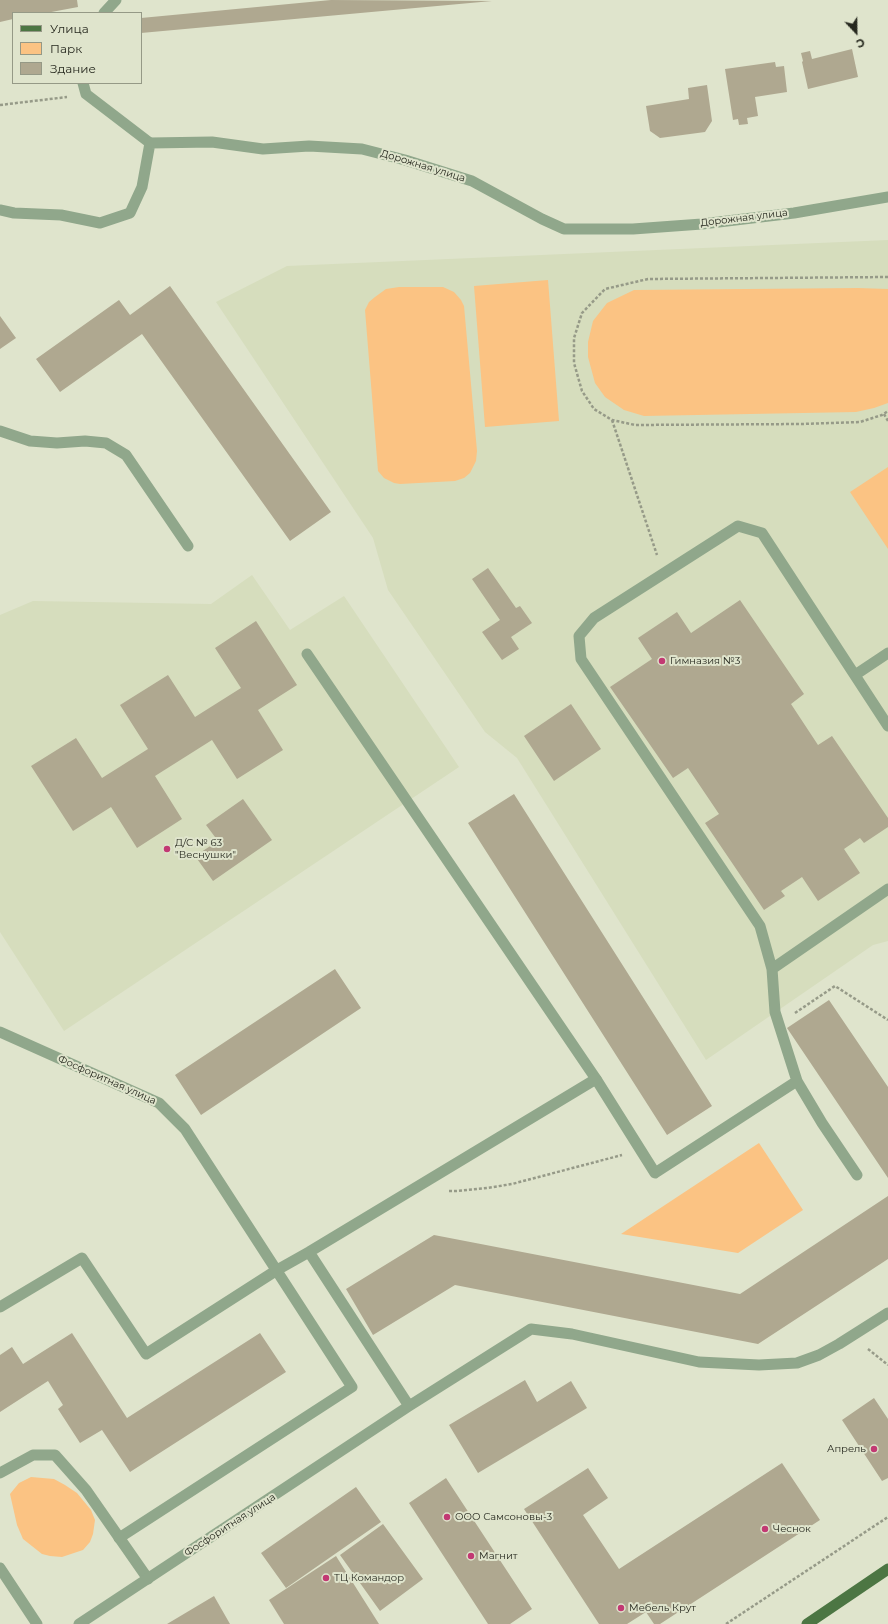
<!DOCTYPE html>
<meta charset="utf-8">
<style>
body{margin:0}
#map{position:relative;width:888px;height:1624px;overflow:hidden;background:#dfe4cc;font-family:Montserrat,sans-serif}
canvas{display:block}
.legend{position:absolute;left:12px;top:12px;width:130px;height:72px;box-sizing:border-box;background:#dfe4cc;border:1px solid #959986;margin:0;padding:5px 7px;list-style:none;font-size:12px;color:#26281e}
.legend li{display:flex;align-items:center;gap:8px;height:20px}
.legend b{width:20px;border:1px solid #959986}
.north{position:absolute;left:836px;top:12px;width:40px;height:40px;-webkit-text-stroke:3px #dfe4cc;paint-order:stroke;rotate:158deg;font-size:11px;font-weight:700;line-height:16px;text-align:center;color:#26281e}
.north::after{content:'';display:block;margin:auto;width:14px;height:18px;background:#26281e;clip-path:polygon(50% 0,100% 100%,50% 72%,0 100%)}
</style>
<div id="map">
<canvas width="888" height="1624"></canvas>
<ul class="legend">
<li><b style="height:5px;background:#4c7643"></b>Улица</li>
<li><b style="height:11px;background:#fbc383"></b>Парк</li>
<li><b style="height:11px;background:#afa890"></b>Здание</li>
</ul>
<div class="north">С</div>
</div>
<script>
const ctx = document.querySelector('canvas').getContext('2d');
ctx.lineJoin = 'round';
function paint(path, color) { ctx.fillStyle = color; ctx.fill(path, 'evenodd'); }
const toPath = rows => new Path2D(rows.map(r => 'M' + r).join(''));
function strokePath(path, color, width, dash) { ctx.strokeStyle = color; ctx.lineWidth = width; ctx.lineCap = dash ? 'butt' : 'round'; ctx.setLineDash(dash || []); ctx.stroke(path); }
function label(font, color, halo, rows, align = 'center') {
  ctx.font = font + ' Montserrat,sans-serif'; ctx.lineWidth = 4; ctx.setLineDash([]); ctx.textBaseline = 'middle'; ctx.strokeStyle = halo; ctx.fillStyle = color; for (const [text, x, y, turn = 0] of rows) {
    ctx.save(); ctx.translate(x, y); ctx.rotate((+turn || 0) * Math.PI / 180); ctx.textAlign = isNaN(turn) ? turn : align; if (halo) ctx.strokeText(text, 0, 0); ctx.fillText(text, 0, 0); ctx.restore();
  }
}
paint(toPath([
 [888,240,888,941,873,945,706,1060,517,758,485,732,388,590,373,538,216,302,287,266],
 [252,575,290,630,344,596,459,767,64,1031,0,932,0,615,33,601,211,604]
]), '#d6ddbd');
paint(toPath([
 [548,280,559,421,485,427,474,286],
 [399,287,443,287,454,292,461,300,464,306,477,451,476,461,470,473,464,478,455,481,400,484,394,483,384,478,378,471,365,310,369,302,375,297,386,289],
 [858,288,888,289,888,403,874,408,856,412,644,416,624,410,605,397,595,383,588,357,588,342,593,321,607,303,634,290],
 [888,467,888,549,850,492],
 [759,1143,803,1210,738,1253,621,1234],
 [31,1477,54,1479,65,1485,77,1493,91,1510,95,1520,93,1534,90,1542,83,1550,62,1557,50,1556,42,1554,23,1539,17,1525,10,1494,19,1483]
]), '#fbc383');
paint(toPath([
 [0,0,77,0,78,7,46,13,13,13,13,19,0,22],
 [331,0,492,1,141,33,141,18],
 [852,49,858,77,808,89,802,62,803,61,801,53,810,51,812,59],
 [775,62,776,67,784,66,787,92,755,97,758,116,747,118,748,124,739,125,738,119,733,120,725,69],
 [707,85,712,121,705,132,660,138,650,131,646,106,689,99,688,88],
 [170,286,331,512,290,541,142,334,60,392,36,359,119,300,130,315],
 [0,316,16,338,0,349],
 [488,568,516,608,520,606,532,623,511,637,519,649,502,660,482,632,500,620,472,579],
 [740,600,804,694,791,704,818,745,832,736,888,818,888,827,864,843,860,838,844,849,860,873,818,901,802,877,781,891,785,896,764,910,705,823,719,814,688,768,673,778,610,687,652,659,638,638,677,612,691,633],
 [256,621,297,685,258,710,283,750,237,779,212,740,155,776,182,819,137,848,111,807,73,831,31,766,76,738,102,778,148,749,120,705,168,675,195,717,241,688,215,648],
 [571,704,601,749,554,781,524,736],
 [514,794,712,1106,667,1135,468,823],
 [243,799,272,840,213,881,195,856,218,841,206,825],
 [335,969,361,1008,201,1115,175,1075],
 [829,1000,888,1087,888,1178,787,1028],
 [888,1196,888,1259,758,1344,455,1285,373,1335,346,1289,434,1235,740,1294],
 [72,1333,127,1418,260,1333,286,1372,130,1472,102,1430,80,1443,58,1409,63,1405,48,1381,0,1412,0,1355,12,1347,23,1364],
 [525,1380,537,1402,571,1381,587,1408,478,1473,449,1425],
 [874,1398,888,1419,888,1478,882,1481,842,1420],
 [782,1463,820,1520,660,1624,654,1624,646,1612,627,1624,599,1624,524,1509,588,1468,608,1498,583,1515,619,1569],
 [446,1478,532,1609,510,1624,488,1624,409,1503],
 [356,1487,381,1522,286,1588,261,1553],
 [383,1524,423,1579,380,1611,340,1555],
 [336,1556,379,1624,284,1624,269,1600],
 [214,1596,230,1624,167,1624]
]), '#afa890');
strokePath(toPath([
 [0,105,67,97],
 [888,277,648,279,605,289,582,313,574,338,574,363,582,391,594,409,612,420,635,425,802,424,860,422,882,415,888,411],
 [884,414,888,421],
 [612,420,657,555],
 [795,1013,835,986,888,1020],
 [449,1191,456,1191,487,1188,512,1184,622,1155],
 [868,1349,888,1365],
 [726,1624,888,1517]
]), '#969a88', 2.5, [3, 2]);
strokePath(toPath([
 [104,13,116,0],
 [83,83,86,94,150,143],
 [0,431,30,441,57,443,85,441,106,443,126,455,188,546],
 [307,654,596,1079,655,1173,797,1081],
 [855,675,888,653],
 [772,969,888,889],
 [857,1175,822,1123,797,1081,775,1012,772,969,760,926,581,659,579,636,594,618,738,526,762,533,888,726],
 [0,1307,82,1258,146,1354,277,1270],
 [0,1473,33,1455,55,1455,86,1490,148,1579]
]), '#90a78b', 11);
strokePath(toPath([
 [0,210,14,213,61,215,100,223,130,213,142,187,150,143,212,142,263,149,309,146,362,149,405,160,472,181,542,219,564,229,633,229,702,224,794,213,888,197],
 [0,1032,159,1103,185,1129,352,1387,119,1538],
 [309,1252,409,1406],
 [277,1270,309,1252,596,1079],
 [0,1568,37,1624],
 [79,1624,409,1406,531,1329,572,1334,699,1362,759,1365,797,1363,819,1355,839,1344,888,1313]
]), '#90a78b', 11);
strokePath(toPath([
 [807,1624,888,1569]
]), '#4c7643', 11);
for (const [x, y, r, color] of [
 [662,661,4,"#c23973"],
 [167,849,4,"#c23973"],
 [874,1449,4,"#c23973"],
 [447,1517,4,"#c23973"],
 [765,1529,4,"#c23973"],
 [471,1556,4,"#c23973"],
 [326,1578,4,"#c23973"],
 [621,1608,4,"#c23973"]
]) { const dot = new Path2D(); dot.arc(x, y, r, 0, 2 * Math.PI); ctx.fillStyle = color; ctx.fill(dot); strokePath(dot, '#dfe4cc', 1.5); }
label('10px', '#26281e', '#dfe4cc', [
 ["Дорожная улица",423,166,17],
 ["Дорожная улица",744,218,-7],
 ["Фосфоритная улица",107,1080,24],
 ["Фосфоритная улица",230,1525,-33]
]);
label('10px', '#26281e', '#dfe4cc', [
 ["Гимназия №3",670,661],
 ["Д/С № 63",175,843],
 ["\"Веснушки\"",175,855],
 ["Апрель",866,1449,"right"],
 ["ООО Самсоновы-3",455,1517],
 ["Чеснок",773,1529],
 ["Магнит",479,1556],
 ["ТЦ Командор",334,1578],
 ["Мебель Крут",629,1608]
], 'left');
</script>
